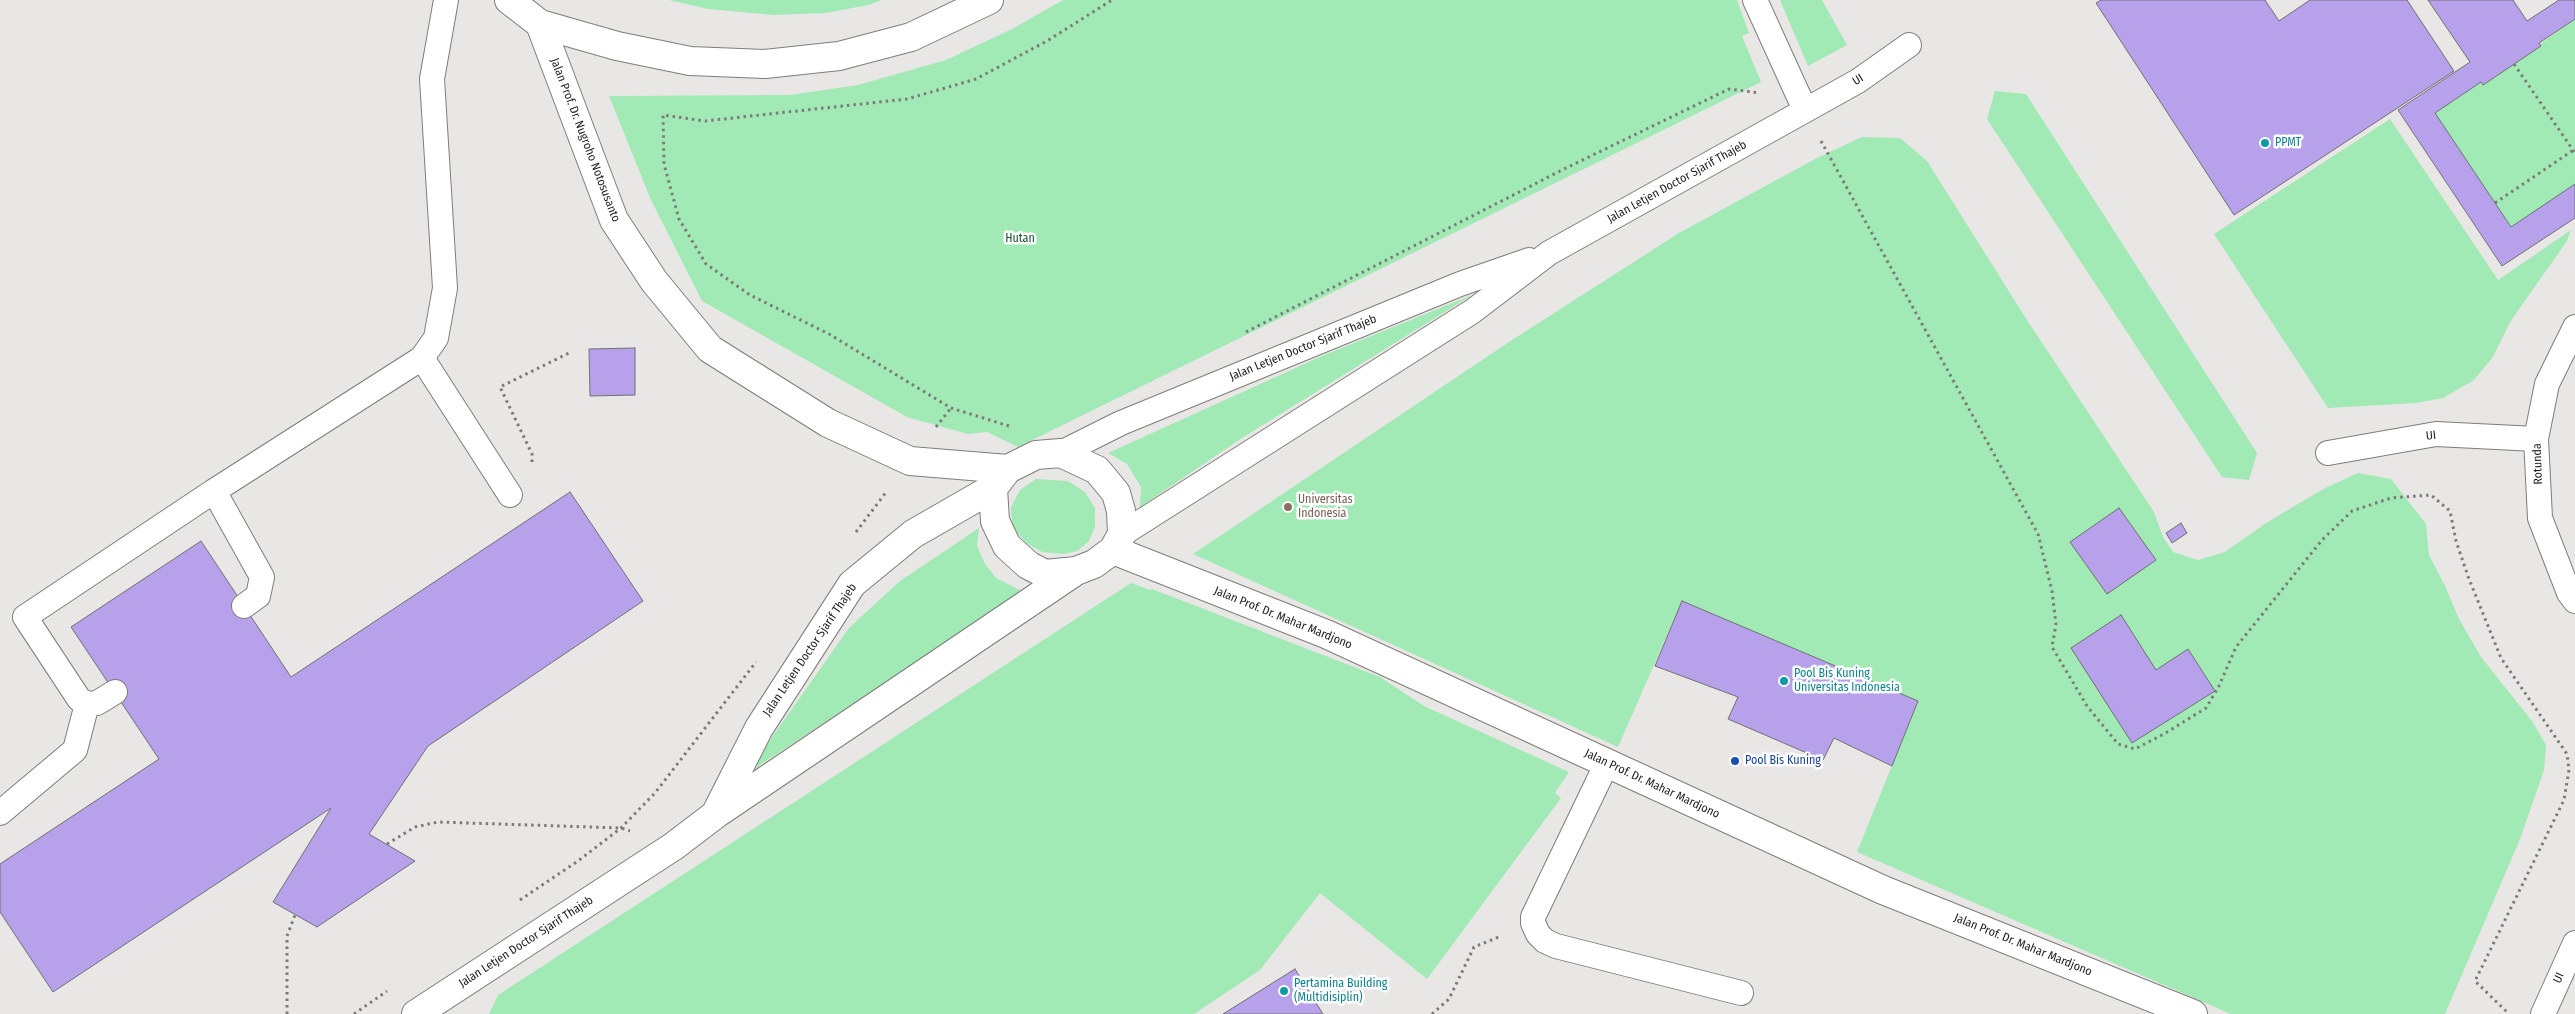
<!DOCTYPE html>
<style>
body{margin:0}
canvas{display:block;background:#e9e7e5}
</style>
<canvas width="2575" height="1014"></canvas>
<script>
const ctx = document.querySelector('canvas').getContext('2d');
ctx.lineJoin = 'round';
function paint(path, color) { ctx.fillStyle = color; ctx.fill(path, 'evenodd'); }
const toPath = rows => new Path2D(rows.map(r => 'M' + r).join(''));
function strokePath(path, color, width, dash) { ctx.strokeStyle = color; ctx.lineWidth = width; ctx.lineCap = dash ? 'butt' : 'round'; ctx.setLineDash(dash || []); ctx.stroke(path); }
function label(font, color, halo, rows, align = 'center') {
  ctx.font = font + ' "Fira Sans Condensed",sans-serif'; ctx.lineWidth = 5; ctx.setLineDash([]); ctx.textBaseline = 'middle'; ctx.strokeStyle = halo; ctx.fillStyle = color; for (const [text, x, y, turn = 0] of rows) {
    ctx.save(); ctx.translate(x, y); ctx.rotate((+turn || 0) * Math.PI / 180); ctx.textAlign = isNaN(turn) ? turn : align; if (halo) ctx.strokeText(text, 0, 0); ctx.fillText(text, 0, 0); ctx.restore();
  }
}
paint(toPath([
 [669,0,882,0,868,5,826,13,774,15,708,9],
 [1063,0,1737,0,1749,33,1742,36,1761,82,1018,447,987,432,968,434,907,417,702,301,651,200,609,96,790,95,858,85,946,60,1012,29],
 [1780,0,1822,0,1847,45,1808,66],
 [2575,19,2575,184,2511,227,2435,113,2481,82,2483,85],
 [1995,91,2026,94,2257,453,2249,480,2222,477,1987,119],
 [2390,119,2498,280,2571,230,2567,241,2510,322,2493,357,2474,380,2443,398,2416,403,2328,408,2214,234],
 [1862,137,1900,138,1927,161,2027,320,2154,512,2163,537,2173,552,2198,560,2225,552,2266,523,2325,488,2358,473,2391,479,2426,524,2429,555,2445,586,2459,619,2481,657,2532,721,2546,745,2544,770,2520,839,2445,1014,2231,1014,1857,852,1918,701,1682,601,1618,747,1193,554,1512,340,1679,233,1817,158],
 [1472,295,1242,438,1140,507,1141,487,1127,464,1108,453,1322,356],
 [1036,479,1068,481,1085,492,1095,508,1095,527,1089,541,1077,551,1064,554,1042,552,1026,543,1012,526,1011,507,1020,490],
 [979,528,977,546,985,564,996,578,1024,592,746,774,849,628,900,581],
 [1131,583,1150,590,1152,589,1380,677,1424,706,1569,772,1555,793,1561,798,1427,979,1320,893,1260,970,1194,1014,489,1014,498,995]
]), '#a1e9b5');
const building = toPath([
 [2101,0,2265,0,2279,21,2310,0,2407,0,2454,71,2234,215,2096,3,2101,0],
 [2428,0,2513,0,2527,21,2559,0,2575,0,2575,19,2539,43,2541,46,2483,85,2481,82,2435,113,2511,227,2575,184,2575,218,2502,266,2398,110,2470,62,2428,0],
 [635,348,635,395,590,396,589,349,635,348],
 [570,492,643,601,428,746,369,834,415,861,317,927,273,902,331,808,53,992,0,912,0,864,159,759,71,627,201,541,291,677,570,492],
 [2119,508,2156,560,2107,594,2070,542,2119,508],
 [2181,523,2187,533,2172,543,2166,533,2181,523],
 [1682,601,1918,701,1892,766,1834,738,1823,760,1728,719,1738,697,1655,666,1682,601],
 [2121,615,2156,670,2188,649,2215,691,2132,743,2071,648,2121,615],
 [1295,969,1323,1014,1223,1014,1295,969]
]);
paint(building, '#b6a1ea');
strokePath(building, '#707072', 1);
const service = toPath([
 [1755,0,1805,110],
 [2575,327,2547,384,2536,439,2540,518,2569,593,2575,601],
 [422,358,510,495],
 [1061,453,1121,423,1460,284,1529,260],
 [2328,453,2436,434,2536,439],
 [214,491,422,358,436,338,445,288,432,79,446,0],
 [1122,534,1473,311,1549,253,1858,81,1909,45],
 [115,692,97,703,87,704,79,699,25,617,214,491,262,577,258,596,244,606],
 [1607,763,1533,917,1533,923,1538,934,1545,941,1556,946,1741,993],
 [0,813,75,750,87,704],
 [2543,1014,2575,943]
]);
const minor = toPath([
 [509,0,540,24,617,46,690,61,765,64,839,56,911,37,989,0],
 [540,24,614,220,654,281,710,349,828,423,910,461,1008,469],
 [1061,453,1097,470,1116,493,1121,511,1122,534,1113,550,1094,564,1076,571,1045,574,1028,565,1007,546,995,521,993,488,1008,469,1036,455,1061,453],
 [1113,550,1326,634,1883,890,2193,1014],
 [716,813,759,728,852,584,913,534,993,488],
 [416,1014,674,846,716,814,1076,571]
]);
strokePath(service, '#7f7d7a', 26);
strokePath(minor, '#7f7d7a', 30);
strokePath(toPath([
 [2514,64,2575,153],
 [1821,141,2038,534,2052,591,2056,624,2052,647,2087,706,2118,744,2135,749,2164,734,2206,708,2219,686,2236,647,2322,540,2352,511,2391,498,2431,495,2450,511,2456,541,2469,579,2501,658,2567,754,2569,770,2564,800,2475,981,2509,1014],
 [2495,203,2575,149],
 [1246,332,1562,170,1729,89,1760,93],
 [1009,426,951,408,829,334,750,295,706,264,679,219,664,164,663,115,705,121,907,99,976,79,1047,41,1112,0],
 [936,427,951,408],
 [532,462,532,454,500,387,571,352],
 [856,532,887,491],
 [387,844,415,827,438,822,621,828,630,831],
 [520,900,578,861,621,828,655,793,756,662],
 [287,1014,287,936,295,915],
 [354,1014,387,991],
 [1432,1014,1449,999,1474,947,1501,936]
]), '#7c7b79', 3, [2.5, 4]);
strokePath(service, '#fff', 24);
strokePath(minor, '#fff', 28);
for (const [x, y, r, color] of [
 [2265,143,5,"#0f9aa8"],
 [1288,507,5,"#8d6e63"],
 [1784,681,5,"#0f9aa8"],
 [1735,761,5,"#1a4fb4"],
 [1284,991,5,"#0f9aa8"]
]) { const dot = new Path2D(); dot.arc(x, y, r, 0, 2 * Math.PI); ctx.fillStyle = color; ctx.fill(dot); strokePath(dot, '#fff', 2); }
label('12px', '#201f1e', '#fff', [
 ["UI",1858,80,-32],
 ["Jalan Prof. Dr. Nugroho Notosusanto",585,140,69],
 ["Jalan Letjen Doctor Sjarif Thajeb",1677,182,-29],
 ["Jalan Letjen Doctor Sjarif Thajeb",1303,348,-22],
 ["UI",2431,436,-6],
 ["Rotunda",2538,464,-92],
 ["Jalan Prof. Dr. Mahar Mardjono",1283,618,22],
 ["Jalan Letjen Doctor Sjarif Thajeb",810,650,-56],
 ["Jalan Prof. Dr. Mahar Mardjono",1652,784,25],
 ["Jalan Letjen Doctor Sjarif Thajeb",526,942,-33],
 ["Jalan Prof. Dr. Mahar Mardjono",2023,945,22],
 ["UI",2559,978,-66]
]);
label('12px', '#0d838f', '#fff', [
 ["PPMT",2275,143],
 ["Pool Bis Kuning",1794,674],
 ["Universitas Indonesia",1794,688],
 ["Pertamina Building",1294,984],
 ["(Multidisiplin)",1294,998]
], 'left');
label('12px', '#1a502e', '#fff', [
 ["Hutan",1020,239]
]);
label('12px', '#785e54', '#fff', [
 ["Universitas",1298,500],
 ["Indonesia",1298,514]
], 'left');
label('12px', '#164399', '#fff', [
 ["Pool Bis Kuning",1745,761]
], 'left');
</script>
